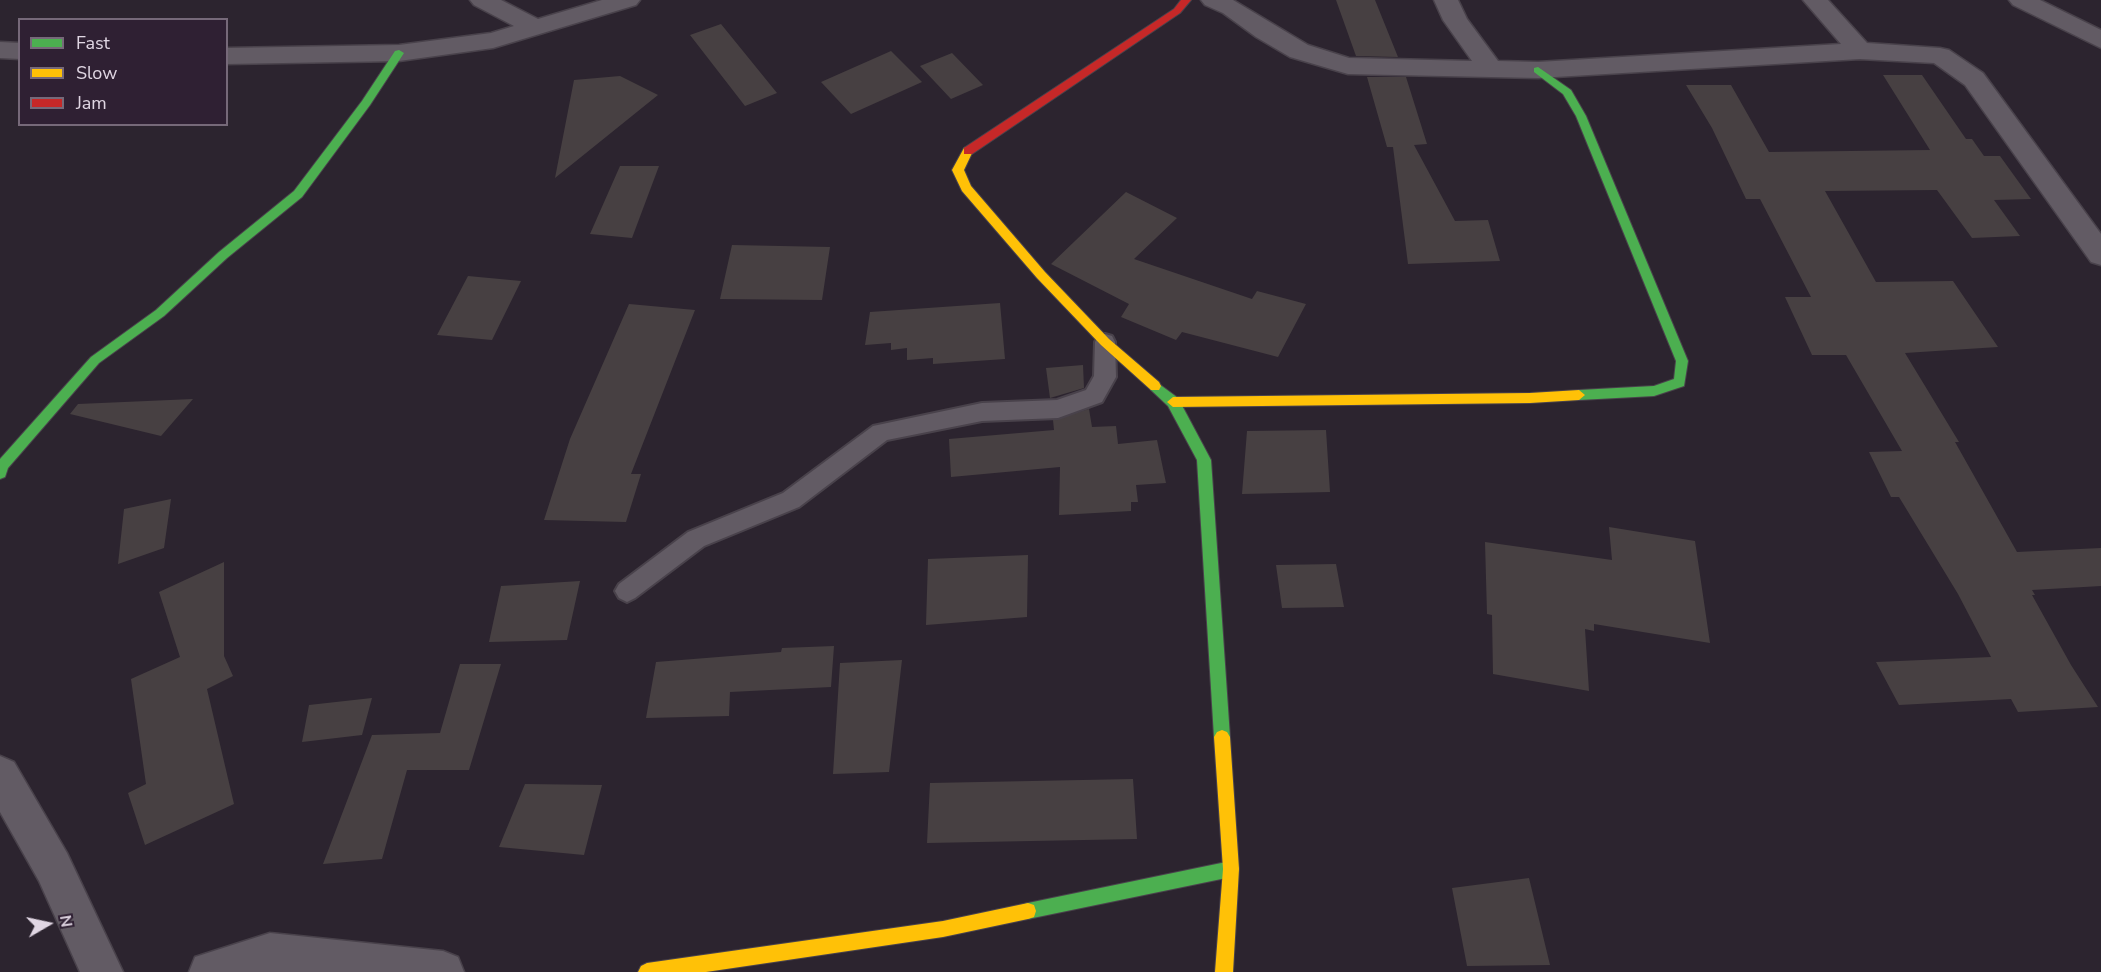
<!DOCTYPE html>
<style>
body{margin:0}
#map{position:relative;width:2101px;height:972px;overflow:hidden;background:#2c242f;font-family:"Nunito Sans",sans-serif}
canvas{display:block}
.legend{position:absolute;left:18px;top:18px;width:210px;height:108px;box-sizing:border-box;background:#2f2033;border:2px solid #766979;margin:0;padding:8px 10px;list-style:none;font-size:18px;color:#e0d6e3}
.legend li{display:flex;align-items:center;gap:12px;height:30px}
.legend b{width:30px;border:2px solid #766979}
.north{position:absolute;left:18px;top:894px;width:60px;height:60px;-webkit-text-stroke:4px #2f2033;paint-order:stroke;rotate:81deg;font-size:16px;font-weight:700;line-height:24px;text-align:center;color:#e0d6e3}
.north::after{content:'';display:block;margin:auto;width:21px;height:27px;background:#e0d6e3;clip-path:polygon(50% 0,100% 100%,50% 72%,0 100%)}
</style>
<div id="map">
<canvas width="2101" height="972"></canvas>
<ul class="legend">
<li><b style="height:8px;background:#4caf50"></b>Fast</li>
<li><b style="height:8px;background:#ffc107"></b>Slow</li>
<li><b style="height:8px;background:#c62828"></b>Jam</li>
</ul>
<div class="north">N</div>
</div>
<script>
const ctx = document.querySelector('canvas').getContext('2d');
ctx.lineJoin = 'round';
function paint(path, color) { ctx.fillStyle = color; ctx.fill(path, 'evenodd'); }
const toPath = rows => new Path2D(rows.map(r => 'M' + r).join(''));
function strokePath(path, color, width, dash) { ctx.strokeStyle = color; ctx.lineWidth = width; ctx.lineCap = dash ? 'butt' : 'round'; ctx.setLineDash(dash || []); ctx.stroke(path); }
paint(toPath([
 [1336,0,1375,0,1398,57,1356,56],
 [721,24,777,93,745,106,690,35],
 [891,51,922,82,851,114,821,82],
 [952,53,983,85,951,99,920,66],
 [1883,75,1922,75,1966,139,1972,139,1984,156,2000,156,2031,199,1994,200,2020,236,1972,238,1937,190,1825,191,1876,282,1953,281,1998,347,1905,353,1959,442,1955,442,2017,552,2101,548,2101,586,2032,590,2035,595,2032,595,2071,665,2098,707,2018,712,2011,699,1899,705,1876,662,1991,657,1958,594,1899,497,1891,497,1869,452,1902,451,1846,355,1812,355,1785,297,1811,297,1760,199,1746,199,1712,128,1686,85,1731,85,1769,152,1930,150],
 [620,76,658,95,555,178,574,80],
 [1367,77,1406,77,1427,144,1414,145,1455,221,1488,220,1500,261,1408,264,1393,147,1387,147],
 [620,166,659,166,632,238,590,234],
 [1126,192,1177,218,1134,259,1252,299,1257,291,1306,304,1278,357,1182,332,1176,340,1121,317,1129,304,1053,265,1051,264],
 [732,245,830,247,822,300,720,299],
 [468,276,521,281,492,340,437,335],
 [1000,303,1005,359,933,364,933,358,907,360,907,348,891,350,891,343,865,345,870,312],
 [629,304,695,310,631,474,641,474,626,522,544,520,570,439],
 [1083,365,1084,388,1050,398,1046,368],
 [193,399,161,436,70,414,78,404],
 [1089,409,1092,427,1116,426,1118,444,1157,440,1166,483,1136,485,1138,502,1131,502,1131,511,1059,515,1060,467,951,477,949,439,1054,430,1053,420],
 [1326,430,1330,492,1242,494,1247,431],
 [171,499,164,548,118,564,124,509],
 [1609,527,1695,541,1710,643,1594,624,1594,631,1585,629,1589,691,1493,674,1492,615,1487,614,1485,542,1612,560],
 [1028,555,1027,617,926,625,928,559],
 [224,562,224,656,233,676,207,689,234,804,145,845,128,793,146,784,131,679,180,657,159,592],
 [1336,564,1344,607,1282,608,1276,565],
 [580,581,567,640,489,642,501,586],
 [834,646,831,687,730,692,729,716,646,718,656,662,781,652,782,648],
 [902,660,889,772,833,774,840,663],
 [460,664,501,664,469,770,407,770,382,859,323,864,372,735,440,733],
 [372,698,362,735,302,742,309,705],
 [1133,779,1137,839,927,843,930,783],
 [525,784,602,785,584,855,499,847],
 [1529,878,1550,965,1467,966,1452,888]
]), '#474042');
const lane = toPath([
 [1105,334,1112,336,1115,342,1116,377,1102,402,1058,418,982,421,887,440,799,507,704,546,635,598,627,602,619,598,615,591,619,584,688,532,783,493,873,426,982,403,1057,400,1086,390,1094,376,1095,342,1098,336,1105,334]
]);
const street = toPath([
 [470,0,501,0,538,19,602,0,640,0,636,5,493,48,399,61,226,64,226,48,399,45,491,33,514,26,474,5,470,0],
 [1201,0,1233,0,1308,45,1349,58,1472,61,1443,20,1434,0,1458,0,1467,19,1498,61,1538,62,1841,44,1803,0,1828,0,1867,43,1940,48,1949,50,1983,73,2101,234,2101,265,2091,262,1965,85,1934,63,1860,59,1538,78,1348,74,1290,57,1256,37,1223,13,1205,5,1201,0],
 [2009,0,2040,0,2101,30,2101,48,2013,5,2009,0],
 [0,42,20,43,20,59,0,58,0,42],
 [0,756,14,762,67,853,123,972,80,972,39,881,0,812,0,756],
 [270,933,443,951,458,957,464,972,189,972,195,957,270,933]
]);
const fast = toPath([
 [399,50,404,53,370,105,302,197,227,258,164,316,99,363,8,468,5,477,0,479,0,459,91,357,156,310,219,252,294,191,362,101,395,51,399,50],
 [1538,67,1571,90,1586,116,1688,361,1684,386,1654,396,1579,400,1573,395,1579,390,1654,386,1674,379,1676,361,1576,116,1563,94,1534,72,1534,68,1538,67],
 [1155,381,1178,398,1211,460,1230,737,1227,742,1222,744,1217,742,1214,737,1197,460,1168,406,1151,390,1149,386,1151,382,1155,381],
 [1231,861,1237,863,1239,869,1237,875,1231,877,1028,919,1022,917,1020,911,1022,905,1028,903,1231,861]
]);
const slow = toPath([
 [968,147,973,151,964,170,971,186,1045,272,1109,339,1159,382,1161,386,1159,390,1151,390,1101,345,1037,278,962,191,952,170,964,148,968,147],
 [1579,390,1585,395,1579,400,1530,403,1173,407,1167,402,1173,397,1530,393,1579,390],
 [1222,730,1227,732,1230,737,1239,869,1233,972,1215,972,1223,869,1214,737,1217,732,1222,730],
 [1028,903,1034,905,1036,911,1034,917,1028,919,943,937,706,972,638,972,641,966,647,963,943,921,1028,903]
]);
const jam = toPath([
 [1181,0,1191,0,1180,13,972,154,964,154,964,148,1174,9,1181,0]
]);
strokePath(lane, '#49424b', 4);
strokePath(street, '#49424b', 3);
strokePath(fast, '#49424b', 2);
strokePath(slow, '#49424b', 2);
strokePath(jam, '#49424b', 2);
paint(lane, '#625b64');
paint(street, '#625b64');
paint(fast, '#4caf50');
paint(slow, '#ffc107');
paint(jam, '#c62828');
</script>
